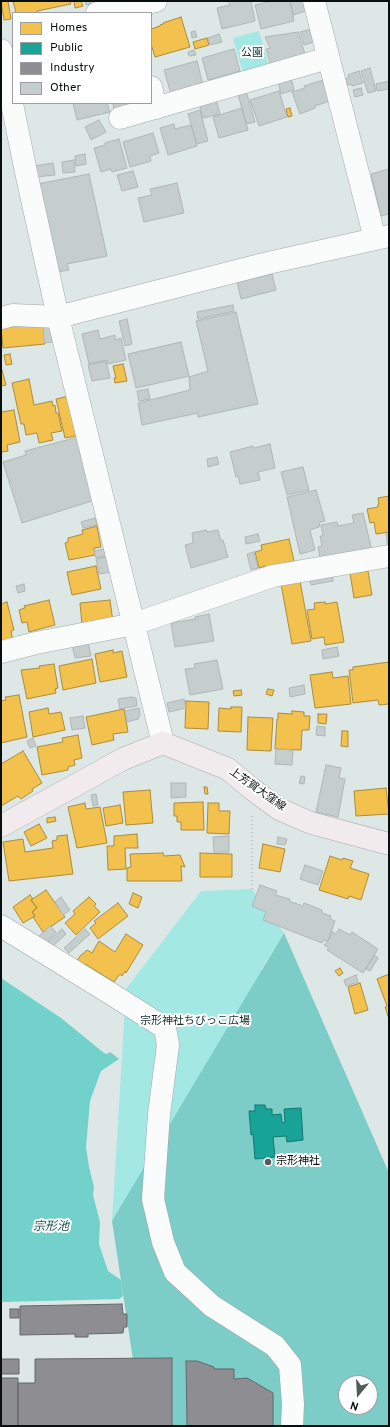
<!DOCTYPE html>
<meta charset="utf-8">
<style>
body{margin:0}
#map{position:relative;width:390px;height:1427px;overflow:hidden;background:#dce7e6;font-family:Overpass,sans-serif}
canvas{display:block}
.frame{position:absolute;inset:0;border:2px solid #090f0e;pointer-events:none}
.legend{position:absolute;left:12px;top:12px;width:140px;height:92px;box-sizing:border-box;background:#fff;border:1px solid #9d9f9f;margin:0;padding:5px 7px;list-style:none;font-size:12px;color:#090f0e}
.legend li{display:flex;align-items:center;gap:8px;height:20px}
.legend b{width:20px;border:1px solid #9d9f9f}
.north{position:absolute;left:338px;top:1375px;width:40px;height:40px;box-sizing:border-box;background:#fff;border:1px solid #9d9f9f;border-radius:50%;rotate:198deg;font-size:11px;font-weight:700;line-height:16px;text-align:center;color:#090f0e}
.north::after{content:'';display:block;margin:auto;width:14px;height:18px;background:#535b5a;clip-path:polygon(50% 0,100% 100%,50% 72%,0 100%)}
</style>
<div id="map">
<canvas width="390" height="1427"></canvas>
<div class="frame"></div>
<ul class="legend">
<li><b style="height:11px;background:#f2c14e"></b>Homes</li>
<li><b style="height:11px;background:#17a398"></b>Public</li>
<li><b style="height:11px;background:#8d8d92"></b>Industry</li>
<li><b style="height:11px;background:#c5cecd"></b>Other</li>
</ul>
<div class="north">N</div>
</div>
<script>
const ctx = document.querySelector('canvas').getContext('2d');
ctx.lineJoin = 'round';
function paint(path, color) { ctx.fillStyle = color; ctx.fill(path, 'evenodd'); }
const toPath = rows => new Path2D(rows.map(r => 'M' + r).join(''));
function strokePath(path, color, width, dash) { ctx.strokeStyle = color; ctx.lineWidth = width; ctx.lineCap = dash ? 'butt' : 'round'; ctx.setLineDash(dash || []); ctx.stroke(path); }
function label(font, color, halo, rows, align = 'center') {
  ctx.font = font + ' Overpass,"Noto Sans JP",sans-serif'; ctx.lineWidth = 4; ctx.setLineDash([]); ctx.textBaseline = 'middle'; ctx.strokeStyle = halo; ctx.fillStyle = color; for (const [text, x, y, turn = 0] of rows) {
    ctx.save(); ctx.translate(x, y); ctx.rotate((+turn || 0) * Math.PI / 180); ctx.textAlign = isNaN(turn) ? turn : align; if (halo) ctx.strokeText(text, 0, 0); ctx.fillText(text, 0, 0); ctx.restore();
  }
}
paint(toPath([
 [259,31,269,66,243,73,233,38],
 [252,889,284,933,261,970,267,1026,112,1221,126,989,201,891]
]), '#a4e8e3');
paint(toPath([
 [284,933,389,1173,389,1426,143,1426,112,1221],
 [346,1383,370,1383,370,1407,346,1407]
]), '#7ccdc7');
paint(toPath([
 [1,978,61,1018,104,1053,107,1054,110,1052,119,1059,101,1071,90,1101,86,1147,89,1167,94,1187,93,1195,100,1222,99,1244,108,1271,121,1280,123,1296,119,1299,1,1302]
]), '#72d1cb');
const homes = toPath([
 [1,1,8,1,11,19,4,20,1,1],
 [13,1,70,1,71,4,37,11,38,13,16,13,13,1],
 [74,1,81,1,83,6,75,8,74,1],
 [181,17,190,47,155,57,151,44,151,29,160,26,160,25,163,24,163,23,181,17],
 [207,38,209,45,195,49,193,42,207,38],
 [290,108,292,116,288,117,286,109,290,108],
 [43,323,45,344,3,348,1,328,43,323],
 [10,354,12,364,6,365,4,355,10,354],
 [123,364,127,381,115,383,114,378,116,378,113,366,123,364],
 [2,370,6,385,1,386,1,371,2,370],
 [29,379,34,405,52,401,53,406,55,405,56,413,58,413,62,431,51,433,53,440,39,443,37,433,26,435,24,424,21,424,12,383,29,379],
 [73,395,81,435,65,438,56,399,73,395],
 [14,410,20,442,7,445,8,451,1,452,1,412,14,410],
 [389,496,389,532,376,534,374,522,370,523,367,509,378,507,378,504,379,504,378,498,389,496],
 [97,526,101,547,94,548,95,555,69,560,65,543,68,542,68,538,83,534,82,530,97,526],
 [289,539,294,561,266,568,265,566,259,568,255,552,262,550,261,545,289,539],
 [96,566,101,589,72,595,67,572,96,566],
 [368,571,372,595,354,598,350,573,368,571],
 [300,581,311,641,292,644,281,584,300,581],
 [49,600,55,625,29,632,27,622,22,623,19,610,25,608,24,606,49,600],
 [110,600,113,622,82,625,80,603,110,600],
 [7,602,14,630,11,631,13,641,1,644,1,604,7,602],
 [325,602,325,604,337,602,344,642,325,645,324,637,312,639,307,610,315,609,314,603,325,602],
 [113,650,113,653,122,651,127,677,100,682,95,654,113,650],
 [92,659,96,683,63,690,59,666,92,659],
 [389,662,389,704,379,705,378,700,353,703,349,670,353,670,353,667,389,662],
 [54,664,58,688,55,689,56,693,27,699,21,670,40,668,39,666,54,664],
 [332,672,333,678,348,676,351,704,315,708,310,675,332,672],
 [268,689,274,690,272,696,266,694,268,689],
 [241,690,242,695,234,696,233,691,241,690],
 [19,695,27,737,1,743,1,701,6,700,5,697,19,695],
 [186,701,209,702,208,729,185,728,186,701],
 [231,707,242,707,241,732,218,731,219,708,231,709,231,707],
 [48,708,49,714,61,712,65,730,33,737,29,712,48,708],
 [124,709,128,732,113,734,114,740,92,745,86,717,124,709],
 [292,711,304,712,304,716,310,716,309,730,302,730,301,750,275,749,277,719,278,719,278,713,292,714,292,711],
 [318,714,327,714,326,724,318,723,318,714],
 [248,717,273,718,271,751,247,750,248,717],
 [342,731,348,731,348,747,341,746,342,731],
 [78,735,82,758,74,760,75,765,68,767,68,770,42,775,37,747,63,742,62,738,78,735],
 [23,751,42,783,32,789,33,791,21,799,18,796,1,806,1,764,23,751],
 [204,787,207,787,208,794,205,794,204,787],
 [386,788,389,814,356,816,354,791,386,788],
 [150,790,153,823,126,825,123,792,150,790],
 [203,802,204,830,181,830,181,822,177,822,177,816,174,816,174,803,203,802],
 [85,803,86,809,100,807,107,843,77,848,68,807,85,803],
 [208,803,219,803,219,811,230,811,229,834,207,833,208,803],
 [120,805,123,823,106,826,103,808,120,805],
 [55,817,56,821,47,823,47,818,55,817],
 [39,824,47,838,31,846,24,832,39,824],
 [137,834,138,848,125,848,126,869,108,870,107,846,114,846,114,836,137,834],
 [67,835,73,874,9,881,3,842,23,839,25,852,53,848,52,841,57,840,57,836,67,835],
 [263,844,285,849,280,872,259,868,263,844],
 [163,853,164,856,180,855,185,867,181,866,182,881,127,881,127,868,131,867,130,854,163,853],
 [200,853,232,854,232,877,200,877,200,853],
 [330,856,342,860,343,858,353,861,350,868,369,874,361,900,349,896,348,899,319,890,330,856],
 [46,890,65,917,43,932,33,917,35,916,32,912,37,908,31,900,46,890],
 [133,893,142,897,138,908,129,904,133,893],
 [30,895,33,899,31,900,37,908,32,912,35,916,23,923,13,907,30,895],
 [89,897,96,904,94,906,100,912,76,935,65,923,75,914,73,911,89,897],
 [118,903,128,916,98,939,90,928,96,923,94,921,118,903],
 [126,934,143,945,126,973,125,971,122,976,120,974,114,982,85,964,84,966,77,961,80,956,87,950,92,953,99,941,115,952,126,934],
 [340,968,343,973,339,976,335,971,340,968],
 [389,974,389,1019,385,1007,387,1006,377,979,389,974],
 [360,983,368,1010,355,1014,348,987,360,983]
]);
paint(homes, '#f2c14e');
strokePath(homes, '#ac8c3b', 1);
const public = toPath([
 [255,1105,265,1105,266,1109,272,1109,272,1115,281,1114,282,1123,285,1122,284,1109,301,1108,303,1140,287,1142,286,1136,273,1137,275,1157,255,1159,253,1134,251,1135,249,1111,255,1111,255,1105]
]);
paint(public, '#17a398');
strokePath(public, '#13776f', 1);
const industry = toPath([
 [122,1304,123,1314,127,1314,127,1327,124,1327,123,1333,88,1334,88,1337,75,1337,75,1334,20,1335,20,1306,122,1304],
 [10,1309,19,1309,19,1318,10,1318,10,1309],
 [172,1358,172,1426,18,1426,18,1383,35,1383,35,1359,172,1358],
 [1,1359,19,1359,19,1374,1,1374,1,1359],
 [186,1361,197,1361,214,1367,214,1369,234,1369,234,1379,247,1378,273,1393,273,1426,187,1426,186,1361],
 [1,1378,18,1378,18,1426,1,1426,1,1378]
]);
paint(industry, '#8d8d92');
strokePath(industry, '#65676a', 1);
const building = toPath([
 [85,1,90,1,91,4,86,5,85,1],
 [228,1,251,1,255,21,222,29,217,8,230,5,228,1],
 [274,1,290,1,294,21,261,29,255,5,274,1],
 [290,1,304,1,306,11,293,15,290,1],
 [311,29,314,42,304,45,300,32,311,29],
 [195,31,197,37,192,38,191,32,195,31],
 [298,32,305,54,271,66,266,49,270,48,265,37,298,32],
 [219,34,222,42,210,45,208,38,219,34],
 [234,49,240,71,208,80,202,58,234,49],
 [194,50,196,55,189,56,188,52,194,50],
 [197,61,203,85,171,94,164,70,197,61],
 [370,68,376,91,368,93,361,71,370,68],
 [359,71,363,83,352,86,351,84,347,85,345,79,349,78,348,75,359,71],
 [291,77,294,90,281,94,278,81,291,77],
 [323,80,330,101,315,106,315,108,300,114,292,92,305,88,304,86,323,80],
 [389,81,389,89,377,91,376,84,389,81],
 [361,88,363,95,355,97,353,90,361,88],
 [246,91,255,122,246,124,238,94,246,91],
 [279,91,287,117,259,126,250,100,279,91],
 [216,99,220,114,203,118,199,103,216,99],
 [73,103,107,103,110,112,77,120,73,103],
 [113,103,133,103,114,110,113,103],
 [242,108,248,130,219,138,213,117,242,108],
 [200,110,208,141,197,144,188,114,200,110],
 [99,120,106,132,91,140,85,127,99,120],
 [174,124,175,129,191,125,197,146,168,155,160,128,174,124],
 [153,133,159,153,150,156,151,161,130,167,123,142,153,133],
 [119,139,127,168,112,172,111,169,101,172,94,148,105,145,105,143,119,139],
 [85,154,86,164,76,166,75,156,85,154],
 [74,160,75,172,63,173,62,162,74,160],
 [53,163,55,175,36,177,34,166,53,163],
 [389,169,389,214,381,216,371,174,389,169],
 [133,171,138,187,122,191,117,175,133,171],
 [89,174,107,256,67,264,69,270,57,272,37,184,89,174],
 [177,183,184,213,144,222,138,198,152,195,150,189,177,183],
 [272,274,276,290,241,299,237,282,272,274],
 [233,305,234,311,198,319,197,312,233,305],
 [236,312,258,404,198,417,198,413,142,425,138,403,190,390,189,377,208,371,196,321,236,312],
 [127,319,132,344,125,346,119,321,127,319],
 [51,325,52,342,44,343,43,326,51,325],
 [98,330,100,339,115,335,115,340,121,338,126,360,108,364,107,360,89,364,82,334,98,330],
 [181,342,189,376,136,388,128,354,181,342],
 [106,361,110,378,92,381,88,365,106,361],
 [148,389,150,399,139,401,137,391,148,389],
 [82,436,95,500,22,523,3,462,26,455,25,451,82,436],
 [270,444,275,468,258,472,260,480,240,484,238,476,236,477,230,452,253,446,254,448,270,444],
 [217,457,219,464,208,467,207,459,217,457],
 [303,467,309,490,287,495,281,472,303,467],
 [316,490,325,521,320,522,319,527,310,530,315,550,300,554,287,497,316,490],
 [363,513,372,551,320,558,318,547,322,546,320,536,323,536,321,525,337,522,338,526,354,523,352,515,363,513],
 [95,518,97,525,83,528,81,522,95,518],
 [206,530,207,532,218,530,221,541,223,540,228,557,191,568,185,545,193,543,192,533,206,530],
 [258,534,260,541,246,544,245,537,258,534],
 [386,534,389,534,389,549,388,549,386,534],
 [108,548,109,555,96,558,94,551,108,548],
 [254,552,258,568,251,570,247,554,254,552],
 [110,556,112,572,99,574,96,559,110,556],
 [332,572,333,581,311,585,309,576,332,572],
 [24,584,25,591,18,593,16,586,24,584],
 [209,614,214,641,175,647,171,623,196,619,195,617,209,614],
 [88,642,91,656,75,658,72,645,88,642],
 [337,647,339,656,323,659,322,650,337,647],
 [217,660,223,689,190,695,185,669,195,668,194,664,217,660],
 [304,685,305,694,290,697,289,688,304,685],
 [131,697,136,698,137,706,120,709,118,699,131,697],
 [184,699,186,708,169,712,167,703,184,699],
 [139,708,140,715,138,719,127,722,125,711,139,708],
 [83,716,85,728,72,730,70,718,83,716],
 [317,726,325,727,325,736,316,735,317,726],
 [33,738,36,746,30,748,27,741,33,738],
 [276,749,293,750,292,765,275,764,276,749],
 [326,765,341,768,339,778,345,779,338,817,316,812,326,765],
 [301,776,305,777,304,784,299,783,301,776],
 [171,783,186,783,186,797,171,798,171,783],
 [96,794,98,805,93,806,91,795,96,794],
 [229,836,229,852,214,852,213,837,229,836],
 [278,837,287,839,285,845,277,844,278,837],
 [305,865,323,871,318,885,300,879,305,865],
 [260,885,277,891,275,895,290,899,289,901,303,906,304,903,322,910,322,913,331,916,330,919,335,921,328,941,324,940,322,943,263,920,266,912,252,906,260,885],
 [61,897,70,910,63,915,55,902,61,897],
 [50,926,56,932,45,942,39,936,50,926],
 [62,929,66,934,53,946,48,941,62,929],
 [85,929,90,934,69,953,64,948,85,929],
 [339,929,350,935,352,932,378,949,363,973,327,950,329,948,324,945,328,941,332,932,336,934,339,929],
 [374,955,378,958,370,971,366,969,374,955],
 [356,975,358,982,346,986,344,980,356,975]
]);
paint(building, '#c5cecd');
strokePath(building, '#afb7b6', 1);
const minor = toPath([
 [314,1,375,239],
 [97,13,156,1],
 [1,50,26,172,58,317,163,743],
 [151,87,156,108],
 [120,118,328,58],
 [1,318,13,315,58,317,268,263,389,236],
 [1,652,36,643,134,624,273,576,389,556],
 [1,926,113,995,165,1028,168,1045,159,1114,153,1199,163,1242,175,1272,212,1306,275,1346,290,1365,293,1404,292,1426]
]);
const major = toPath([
 [1,826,123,759,163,743,228,769,252,789,279,809,311,823,389,844]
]);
strokePath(minor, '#a0a8a7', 23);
strokePath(major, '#b1a9ab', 23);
strokePath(toPath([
 [252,889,252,816]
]), '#c3c6c6', 2.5, [1, 3]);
strokePath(minor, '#fafbfb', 22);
strokePath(major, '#f1ebed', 22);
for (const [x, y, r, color] of [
 [268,1162,4,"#535b5a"]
]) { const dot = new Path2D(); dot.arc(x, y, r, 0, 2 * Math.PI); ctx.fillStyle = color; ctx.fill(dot); strokePath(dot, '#fff', 1.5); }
label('11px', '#182f2d', '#fff', [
 ["公園",252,54],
 ["宗形神社ちびっこ広場",195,1022]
]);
label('11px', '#090f0e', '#fff', [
 ["上芳賀大窪線",257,790,35]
]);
label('11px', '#090f0e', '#fff', [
 ["宗形神社",276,1162]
], 'left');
label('italic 12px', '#164e4a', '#fff', [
 ["宗形池",51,1228]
]);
</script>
